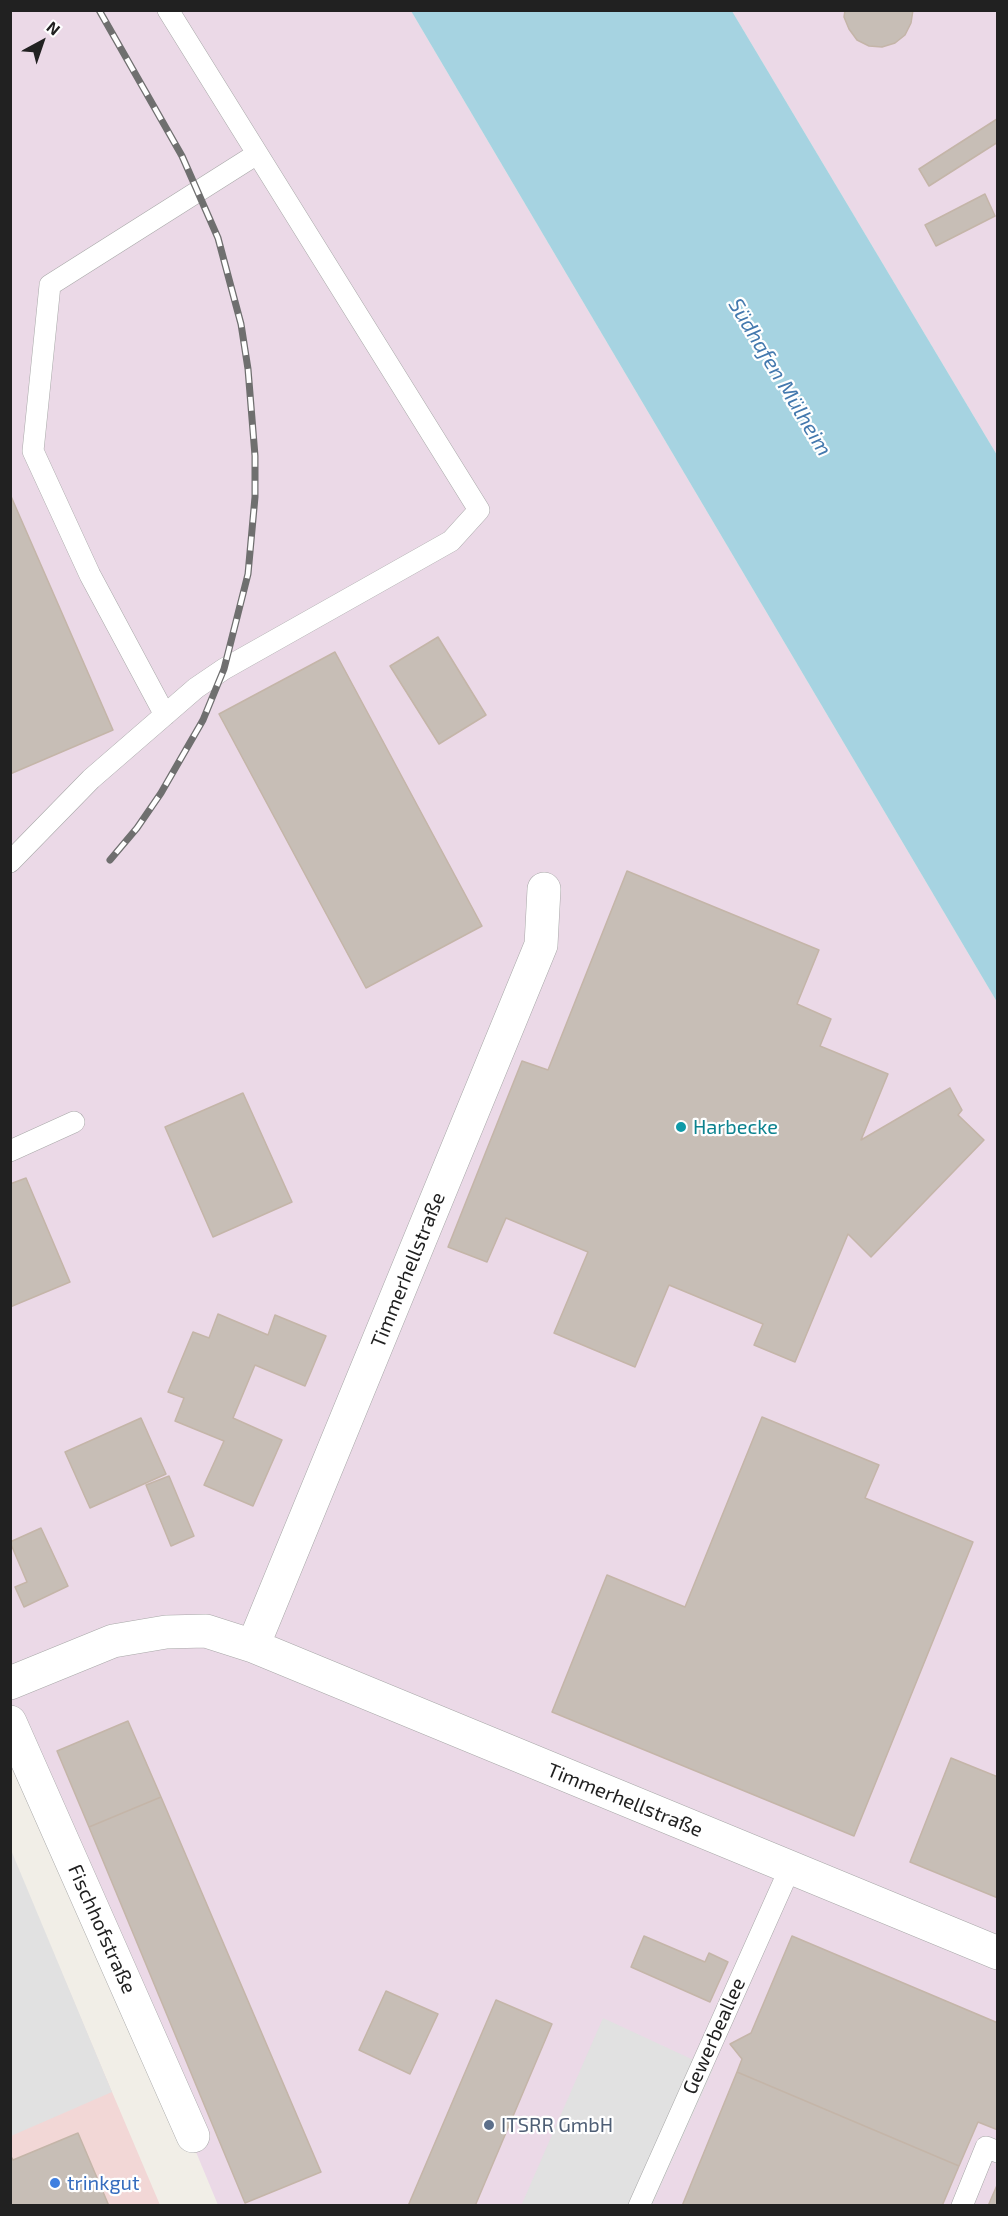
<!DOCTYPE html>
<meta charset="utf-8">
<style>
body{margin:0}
#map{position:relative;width:1008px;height:2216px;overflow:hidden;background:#f1eee7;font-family:"Exo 2",sans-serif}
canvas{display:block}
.frame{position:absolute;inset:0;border:12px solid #212121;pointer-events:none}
.north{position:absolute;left:12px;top:12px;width:60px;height:60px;-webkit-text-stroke:4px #fff;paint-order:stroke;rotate:40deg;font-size:16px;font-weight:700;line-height:24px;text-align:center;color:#212121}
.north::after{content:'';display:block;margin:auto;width:21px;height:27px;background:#212121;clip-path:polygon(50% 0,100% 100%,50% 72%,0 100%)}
</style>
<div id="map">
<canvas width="1008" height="2216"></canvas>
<div class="frame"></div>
<div class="north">N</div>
</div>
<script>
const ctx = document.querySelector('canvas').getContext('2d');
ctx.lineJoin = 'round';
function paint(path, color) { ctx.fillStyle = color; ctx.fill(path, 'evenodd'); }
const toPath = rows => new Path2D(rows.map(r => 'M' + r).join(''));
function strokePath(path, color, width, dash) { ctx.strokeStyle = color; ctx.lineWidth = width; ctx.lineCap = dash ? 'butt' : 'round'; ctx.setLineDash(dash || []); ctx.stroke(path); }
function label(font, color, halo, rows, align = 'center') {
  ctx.font = font + ' "Exo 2",sans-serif'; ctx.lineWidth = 4.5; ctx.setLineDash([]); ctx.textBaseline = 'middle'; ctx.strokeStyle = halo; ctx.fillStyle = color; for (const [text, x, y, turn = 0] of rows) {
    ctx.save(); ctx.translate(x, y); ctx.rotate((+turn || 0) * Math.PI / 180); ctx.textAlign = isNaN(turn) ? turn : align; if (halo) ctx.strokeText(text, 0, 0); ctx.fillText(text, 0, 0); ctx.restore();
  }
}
paint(toPath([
 [10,1850,112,2092,160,2205,11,2205]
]), '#f2d7d6');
paint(toPath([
 [10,11,411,11,997,1002,997,2205,218,2205,11,1706],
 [732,11,997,11,997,455]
]), '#ebd9e7');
paint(toPath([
 [11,1850,112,2092,11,2136,10,2136],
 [603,2018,713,2069,652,2205,521,2206]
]), '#e1e1e1');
paint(toPath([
 [411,11,732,11,997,455,997,1002]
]), '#a6d3e1');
const building = toPath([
 [845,10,913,10,911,23,905,35,895,43,882,47,869,46,857,40,849,29,844,17,845,10],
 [997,119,998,142,929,186,919,169,997,119],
 [985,194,995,216,936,246,925,225,985,194],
 [10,494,113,730,10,774,10,494],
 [438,637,486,715,439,744,390,666,438,637],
 [335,652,482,926,366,988,219,714,335,652],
 [627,871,819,950,797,1004,831,1019,820,1046,888,1074,861,1140,950,1088,962,1110,958,1115,984,1140,871,1257,848,1234,795,1362,754,1345,763,1324,669,1285,635,1367,554,1333,588,1252,506,1218,487,1262,448,1247,522,1061,548,1070,627,871],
 [243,1093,292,1202,213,1237,165,1127,243,1093],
 [26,1178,70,1282,10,1307,10,1184,26,1178],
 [218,1314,268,1335,275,1315,326,1336,305,1386,255,1365,233,1418,282,1440,253,1506,204,1485,224,1441,175,1421,184,1398,168,1392,193,1332,209,1338,218,1314],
 [762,1417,879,1465,865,1498,973,1542,854,1836,552,1712,607,1575,685,1607,762,1417],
 [141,1418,166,1474,90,1508,65,1452,141,1418],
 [169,1476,194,1536,171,1546,146,1485,169,1476],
 [41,1528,68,1586,24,1607,15,1587,27,1582,10,1542,41,1528],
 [128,1721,161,1797,89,1827,57,1751,128,1721],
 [951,1758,998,1777,998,1898,910,1862,951,1758],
 [161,1797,321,2172,245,2203,89,1827,161,1797],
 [644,1936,705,1962,709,1953,728,1962,710,2002,631,1967,644,1936],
 [792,1936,998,2023,998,2130,978,2122,959,2166,737,2072,742,2059,730,2044,751,2033,792,1936],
 [386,1991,438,2014,410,2074,359,2050,386,1991],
 [496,2000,552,2024,475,2206,408,2206,496,2000],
 [737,2072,959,2166,942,2206,682,2206,737,2072],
 [78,2133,109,2206,10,2206,10,2155,13,2160,78,2133],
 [998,2183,998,2206,988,2206,998,2183]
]);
paint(building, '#c7beb6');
strokePath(building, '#c4b5a8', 1.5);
const service = toPath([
 [165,715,90,575,33,451,50,285,257,154],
 [10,862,91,779,196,688,224,669,451,541,479,510,168,10],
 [10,1151,74,1122],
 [639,2206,790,1868],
 [962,2206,986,2147,998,2152]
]);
const minor = toPath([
 [253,1646,541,945,544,889],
 [10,1683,113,1641,166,1632,206,1631,253,1646,998,1953],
 [10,1722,193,2136]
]);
strokePath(service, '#a8a8a8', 22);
strokePath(minor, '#a8a8a8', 34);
strokePath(service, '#fff', 21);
strokePath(minor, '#fff', 33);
const rail = toPath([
 [99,10,182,156,218,238,241,324,248,369,255,456,255,497,248,574,224,669,203,720,161,793,137,828,110,860]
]);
strokePath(rail, '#6f6f6f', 7);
strokePath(rail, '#fff', 4.5, [14]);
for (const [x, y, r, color] of [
 [681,1127,6,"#0f9aa8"],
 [489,2125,6,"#5c6f8a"],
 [55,2183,6,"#3f7fe0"]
]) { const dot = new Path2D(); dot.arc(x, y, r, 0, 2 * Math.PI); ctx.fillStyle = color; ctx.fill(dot); strokePath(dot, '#fff', 2); }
label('20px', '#0d838f', '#fff', [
 ["Harbecke",693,1127]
], 'left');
label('20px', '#212121', '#fff', [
 ["Timmerhellstraße",408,1270,-68],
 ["Timmerhellstraße",625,1800,22],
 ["Fischhofstraße",102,1929,66],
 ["Gewerbeallee",714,2036,-66]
]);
label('20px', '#4e5e75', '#fff', [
 ["ITSRR GmbH",501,2125]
], 'left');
label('20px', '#366cbe', '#fff', [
 ["trinkgut",67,2183]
], 'left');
label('italic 21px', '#4479ae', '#fff', [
 ["Südhafen Mülheim",780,377,59]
]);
</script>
